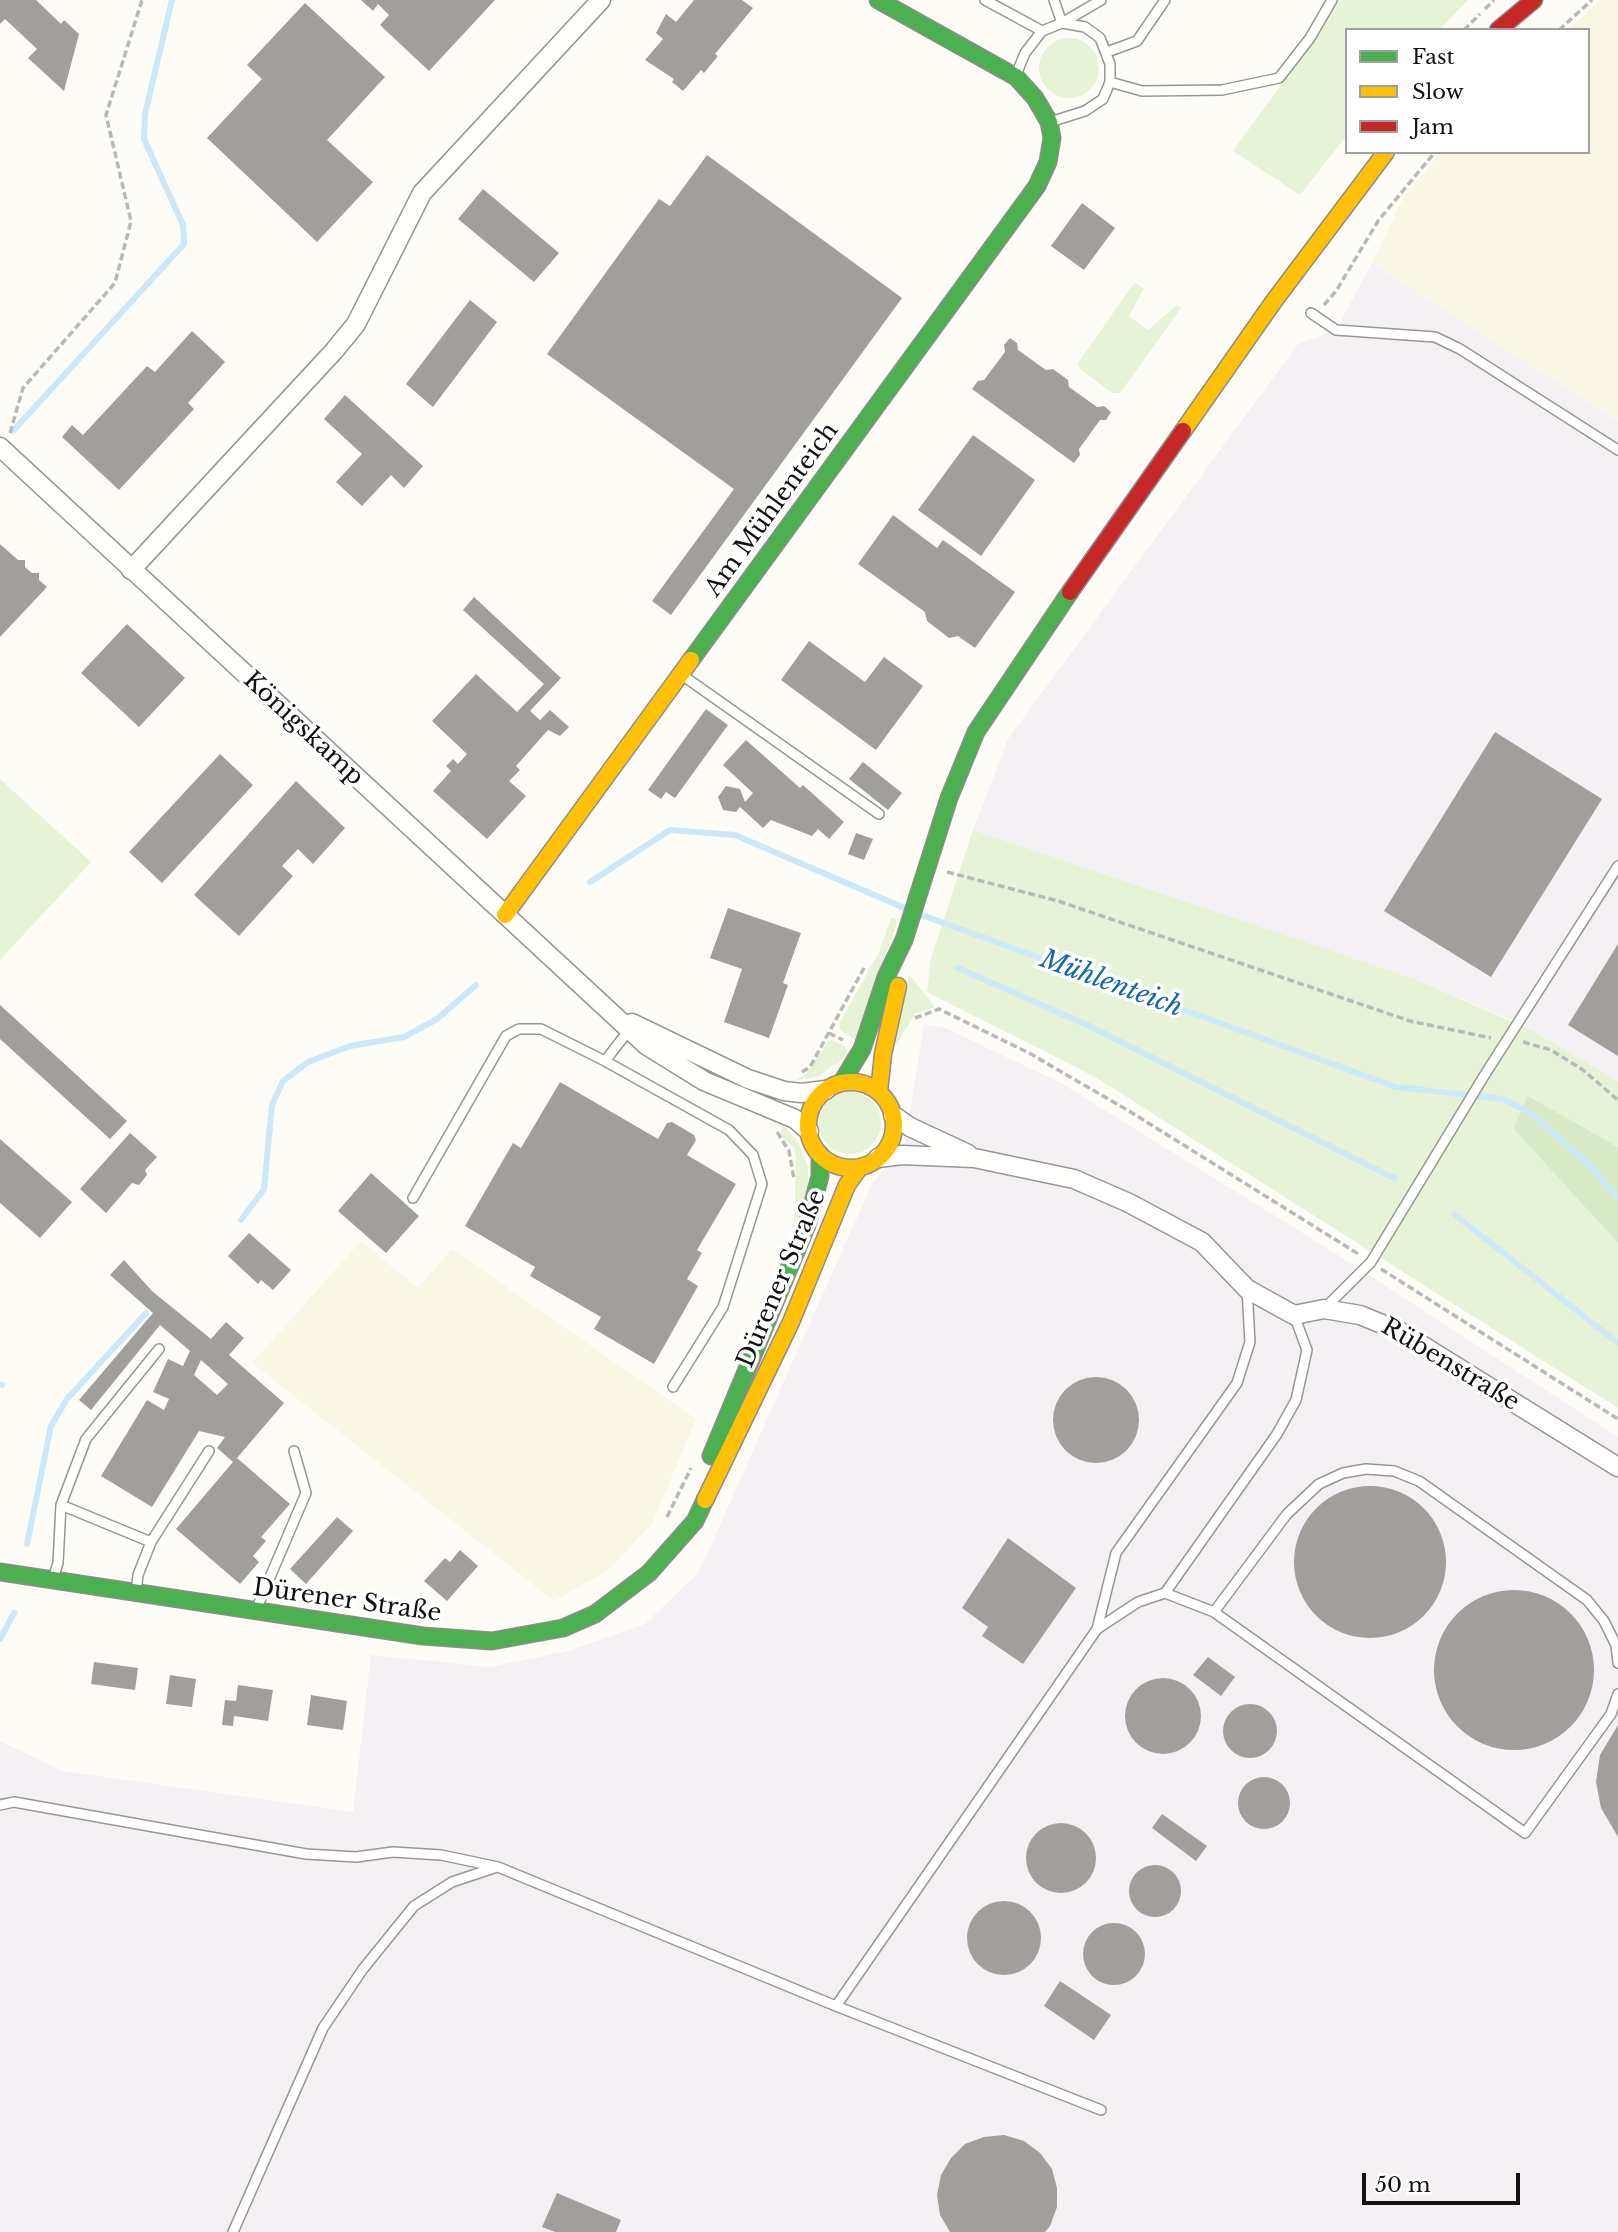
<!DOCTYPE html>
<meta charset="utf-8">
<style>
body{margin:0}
#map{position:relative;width:1618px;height:2232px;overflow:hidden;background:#fdfcf7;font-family:"Libre Baskerville",serif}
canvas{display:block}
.legend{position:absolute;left:1345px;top:28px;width:245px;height:126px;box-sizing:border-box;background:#fff;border:2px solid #a0a0a0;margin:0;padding:9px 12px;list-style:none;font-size:21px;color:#111}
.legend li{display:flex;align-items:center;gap:14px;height:35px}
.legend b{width:35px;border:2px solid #a0a0a0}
.scale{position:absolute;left:1362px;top:2173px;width:158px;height:32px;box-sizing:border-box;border:4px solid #111;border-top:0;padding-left:9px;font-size:21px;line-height:24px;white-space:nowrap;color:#111;-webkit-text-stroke:5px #fff;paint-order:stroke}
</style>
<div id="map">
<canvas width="1618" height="2232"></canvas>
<ul class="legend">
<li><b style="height:9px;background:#4caf50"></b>Fast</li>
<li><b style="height:9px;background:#ffc107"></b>Slow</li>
<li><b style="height:9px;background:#c62828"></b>Jam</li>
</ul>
<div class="scale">50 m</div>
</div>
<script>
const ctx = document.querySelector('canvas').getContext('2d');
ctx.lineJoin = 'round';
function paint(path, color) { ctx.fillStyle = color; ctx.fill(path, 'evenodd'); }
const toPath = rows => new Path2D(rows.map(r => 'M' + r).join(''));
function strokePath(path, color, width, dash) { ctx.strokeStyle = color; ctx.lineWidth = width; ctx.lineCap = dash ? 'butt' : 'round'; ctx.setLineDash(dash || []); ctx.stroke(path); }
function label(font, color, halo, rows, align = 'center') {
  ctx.font = font + ' "Libre Baskerville",serif'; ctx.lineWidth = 7; ctx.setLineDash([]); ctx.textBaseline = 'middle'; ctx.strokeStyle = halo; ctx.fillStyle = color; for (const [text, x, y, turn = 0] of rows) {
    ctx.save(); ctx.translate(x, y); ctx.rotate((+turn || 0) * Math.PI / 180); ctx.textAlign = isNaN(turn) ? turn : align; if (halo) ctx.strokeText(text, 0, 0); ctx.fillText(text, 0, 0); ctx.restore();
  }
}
paint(toPath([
 [1372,263,1618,421,1618,1081,1519,1023,1415,979,973,830,1008,739,1298,344,1336,330],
 [924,1024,943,1027,1061,1083,1330,1250,1618,1437,1618,2232,0,2232,0,1741,63,1771,353,1812,371,1655,490,1667,568,1651,645,1624,699,1572,872,1184,905,1142]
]), '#f5f0f3');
paint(toPath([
 [1601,0,1618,0,1618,421,1372,263,1403,198,1441,152,1588,152,1588,30,1568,30],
 [361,1241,418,1288,452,1249,696,1419,652,1524,607,1571,554,1601,252,1363]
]), '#f9f7e4');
paint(toPath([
 [1334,0,1468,0,1439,30,1347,30,1347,135,1300,195,1233,151,1322,28],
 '1039 68a30 30 0 1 1 60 0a30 30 0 1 1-60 0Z',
 [1134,283,1144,288,1129,316,1148,330,1177,305,1181,308,1120,393,1112,393,1080,369,1078,363],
 [0,779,91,862,0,960],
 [973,830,1415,979,1533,1031,1618,1081,1618,1147,1528,1097,1513,1127,1618,1243,1618,1408,1095,1077,927,992,931,958],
 [891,918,898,920,855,1039,840,1030,839,1024,879,952],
 [909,974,935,1007,915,1014,893,1050],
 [832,1040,845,1046,848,1054,819,1076,794,1081,806,1074,828,1041],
 '819 1123a31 31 0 1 1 62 0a31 31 0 1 1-62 0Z',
 [783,1125,798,1142,808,1167,808,1186,794,1237,796,1159,794,1148,780,1135]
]), '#e7f3d7');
paint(toPath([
 [1528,1096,1618,1147,1618,1243,1513,1128]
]), '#d8eac5');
strokePath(toPath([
 [13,431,184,244,183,225,144,139,145,114,172,0],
 [590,882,670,830,735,835,909,910],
 [919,914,1396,1087,1503,1099,1530,1113,1589,1164,1618,1198],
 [958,968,1085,1024,1394,1178],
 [1455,1215,1618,1343],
 [241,1220,264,1189,272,1105,283,1081,308,1062,350,1046,404,1037,437,1019,476,985],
 [0,1384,2,1385],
 [27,1544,51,1426,67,1399,146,1313],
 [0,1639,14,1613]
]), '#cde8f7', 6);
paint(toPath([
 [0,0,36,0,61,24,64,20,79,34,64,91,28,58,37,49,5,19,0,24],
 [361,0,495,0,429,71,380,25,389,15,378,4,373,11],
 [694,0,742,0,753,8,715,54,718,56,704,73,701,70,683,91,672,82,674,79,645,60,663,39,656,33,666,14,676,22],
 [305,3,385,77,327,140,373,182,317,242,207,138,262,79,247,65],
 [707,155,902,298,671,615,652,601,734,489,547,354,659,199,670,206],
 [483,189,559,253,534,282,458,219],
 [1082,203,1115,228,1084,270,1051,246],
 [470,300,497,322,433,407,406,384],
 [192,331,225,362,188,403,194,409,119,490,62,437,72,425,83,435,147,366,155,372],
 [1010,338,1017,343,1018,350,1046,370,1053,369,1068,380,1069,387,1097,407,1104,406,1111,412,1106,420,1100,420,1079,449,1080,455,1074,463,972,389,978,381,984,380,1005,352,1004,345],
 [345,395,423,466,404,488,391,475,362,506,336,482,362,454,324,419],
 [973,435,1035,480,981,556,918,510],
 [893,515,937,548,943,540,1015,592,975,648,958,636,949,638,927,621,925,612,858,564],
 [0,544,18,560,25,560,25,567,32,573,39,573,39,580,47,587,0,637],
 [474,597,561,678,530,711,540,720,550,710,569,727,560,736,548,730,516,766,520,770,509,781,526,796,487,839,433,791,451,771,446,766,453,759,458,764,467,754,432,721,476,674,517,712,544,684,463,610],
 [127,624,185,678,139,727,81,673],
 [809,641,865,682,884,657,923,686,876,750,781,680],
 [706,709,728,725,675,798,666,792,661,799,648,790],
 [1495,732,1602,799,1491,977,1384,911],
 [746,740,800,788,803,785,844,822,829,839,818,829,812,836,771,820,763,828,740,807,736,812,723,810,718,797,726,786,740,789,745,802,753,793,723,765],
 [220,754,253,785,162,883,129,852],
 [863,762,902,793,888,810,849,779],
 [296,781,345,828,313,864,298,849,282,866,293,876,239,936,194,895],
 [856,833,873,839,864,860,848,854],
 [728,908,801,933,783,983,788,985,769,1038,724,1022,742,969,710,958],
 [1618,944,1618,1056,1568,1025],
 [0,1005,127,1121,110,1139,0,1039],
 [560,1082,658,1139,667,1123,672,1122,694,1135,696,1140,687,1155,736,1184,697,1250,702,1253,687,1279,698,1286,654,1364,594,1329,601,1317,530,1276,535,1267,465,1226,513,1143,521,1148],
 [130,1133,157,1157,145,1170,147,1175,139,1185,132,1183,106,1213,80,1189],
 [0,1139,72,1202,40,1238,0,1203],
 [371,1173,419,1216,386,1253,338,1211],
 [249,1233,291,1270,273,1290,261,1280,258,1284,228,1256],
 [124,1260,152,1291,211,1339,226,1322,244,1338,229,1355,284,1403,237,1458,290,1504,261,1537,266,1541,253,1556,259,1562,240,1584,176,1529,233,1462,217,1448,225,1437,199,1431,152,1507,101,1476,147,1400,164,1410,169,1399,153,1392,168,1359,183,1366,190,1351,160,1325,91,1410,79,1400,153,1313,110,1275],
 [201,1360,228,1384,217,1395,194,1375],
 '1053 1420a43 43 0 1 1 86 0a43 43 0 1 1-86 0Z',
 '1294 1562a76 76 0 1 1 152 0a76 76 0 1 1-152 0Z',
 [337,1517,353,1531,306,1584,290,1569],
 [1008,1538,1076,1588,1023,1664,982,1636,988,1627,962,1608],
 [460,1550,478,1566,447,1601,424,1581,445,1558,450,1562],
 '1434 1670a80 80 0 1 1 160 0a80 80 0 1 1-160 0Z',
 [1208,1657,1235,1677,1221,1696,1193,1675],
 [94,1662,138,1668,135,1690,91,1684],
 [170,1675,196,1679,192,1707,166,1704],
 '1125 1716a38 38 0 1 1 76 0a38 38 0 1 1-76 0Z',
 [238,1685,273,1690,268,1721,234,1716,233,1726,222,1725,225,1700,236,1701],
 [311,1695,347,1701,343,1730,307,1725],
 '1223 1731a27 27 0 1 1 54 0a27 27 0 1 1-54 0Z',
 [1618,1725,1618,1837,1601,1808,1596,1782,1600,1755],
 '1238 1803a26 26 0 1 1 52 0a26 26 0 1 1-52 0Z',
 [1162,1814,1207,1846,1196,1861,1152,1828],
 '1026 1858a35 35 0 1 1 70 0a35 35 0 1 1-70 0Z',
 '1129 1891a26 26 0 1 1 52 0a26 26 0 1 1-52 0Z',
 '967 1938a37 37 0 1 1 74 0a37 37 0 1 1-74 0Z',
 '1083 1954a31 31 0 1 1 62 0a31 31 0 1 1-62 0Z',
 [1060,1981,1111,2015,1094,2040,1044,2006],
 [1004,2135,1024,2141,1040,2153,1052,2169,1057,2188,1057,2207,1050,2226,1045,2232,950,2232,940,2215,937,2195,941,2175,951,2158,965,2144,984,2137],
 [557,2193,621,2220,616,2232,555,2232,542,2227]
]), '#a19f9c');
const lane = toPath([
 [985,0,1042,31,1025,53,1016,75],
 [1054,0,1062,23,1101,0],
 [1042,31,1062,23,1085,27,1100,38,1110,64,1110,82,1103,99,1085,111,1050,122],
 [1107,52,1137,41,1165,0],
 [1110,82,1142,91,1222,90,1279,78,1310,38,1332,0],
 [1311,313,1336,330,1435,337,1460,349,1618,450],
 [682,675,879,814],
 [605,1061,729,1130,753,1155,762,1184,723,1307,673,1387],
 [413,1198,506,1036,519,1029,541,1029,605,1061,629,1030],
 [1324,1309,1371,1262,1484,1076,1618,866],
 [61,1505,151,1542,209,1451],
 [53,1579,58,1563,61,1505,86,1439,159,1349],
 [136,1592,138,1575,151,1542],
 [1165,1593,1277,1434,1296,1400,1307,1350,1294,1315],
 [256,1610,306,1493,294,1451],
 [1214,1612,1287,1514,1319,1484,1343,1473,1366,1469,1394,1471,1419,1481,1587,1600,1604,1621,1616,1645,1618,1663],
 [1097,1629,1116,1553,1237,1383,1250,1342,1247,1289],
 [0,1805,14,1802,306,1854,356,1857,393,1852,441,1855,498,1867,836,2006,1101,2110],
 [836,2006,1097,1629,1138,1602,1165,1593,1214,1612,1525,1833,1611,1714,1618,1694],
 [233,2232,323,2028,363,1969,414,1906,452,1882,497,1867]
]);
const street = toPath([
 [0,447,646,1045,704,1081,795,1119,809,1131],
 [131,570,334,351,356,324,422,193,601,0],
 [632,1023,748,1079,784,1091,801,1093,826,1090],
 [893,1115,910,1127,968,1154],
 [878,1158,902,1155,974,1158,1074,1179,1129,1203,1202,1242,1247,1289,1294,1315,1324,1309,1360,1315,1399,1331,1618,1467]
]);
const fast = toPath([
 [691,660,1037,186,1048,162,1052,138,1049,122,1035,98,1016,77,878,0],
 [842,1082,862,1049,886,977,904,940,949,798,976,732,1070,592],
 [711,1456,807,1225,820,1176,820,1154],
 [0,1572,423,1636,492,1641,563,1628,595,1614,649,1573,695,1521,705,1500]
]);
const slow = toPath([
 [1183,431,1274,301,1386,152],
 [505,915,691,660],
 '808 1125a43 43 0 1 1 86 0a43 43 0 1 1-86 0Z',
 [879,1092,883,1054,898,986],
 [705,1500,791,1322,847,1185,860,1167]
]);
const jam = toPath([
 [1498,30,1534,0],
 [1070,592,1183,431]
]);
strokePath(lane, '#979795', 12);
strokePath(street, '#979795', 21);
strokePath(fast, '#8e8d8b', 19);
strokePath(slow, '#8e8d8b', 19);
strokePath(jam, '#8e8d8b', 19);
strokePath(toPath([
 [1485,9,1494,0],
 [1464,30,1480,14],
 [1559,30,1592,0],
 [1324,305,1336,291,1378,221,1435,152],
 [10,433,23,388,115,283,131,221,106,115,142,0],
 [947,872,1058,901,1410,1021,1491,1038],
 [915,1018,939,1009,1029,1053,1129,1111,1360,1255],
 [829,1033,843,1040],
 [1523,1042,1551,1050,1583,1070,1618,1100],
 [802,1072,810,1067,864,968],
 [777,1132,789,1151,794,1179],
 [1381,1269,1618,1419],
 [667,1517,691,1468]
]), '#b9b9b8', 3.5, [7, 3.5]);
strokePath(lane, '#fffffe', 9);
strokePath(street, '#fffffe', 18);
strokePath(fast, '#4caf50', 16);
strokePath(slow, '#ffc107', 16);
strokePath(jam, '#c62828', 16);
label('24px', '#111', '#fff', [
 ["Am Mühlenteich",772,510,-54],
 ["Königskamp",303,729,43],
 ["Dürener Straße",782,1279,-67],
 ["Rübenstraße",1450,1365,31],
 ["Dürener Straße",347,1601,8]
]);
label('italic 26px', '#1768a6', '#fff', [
 ["Mühlenteich",1111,984,20]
]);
</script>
